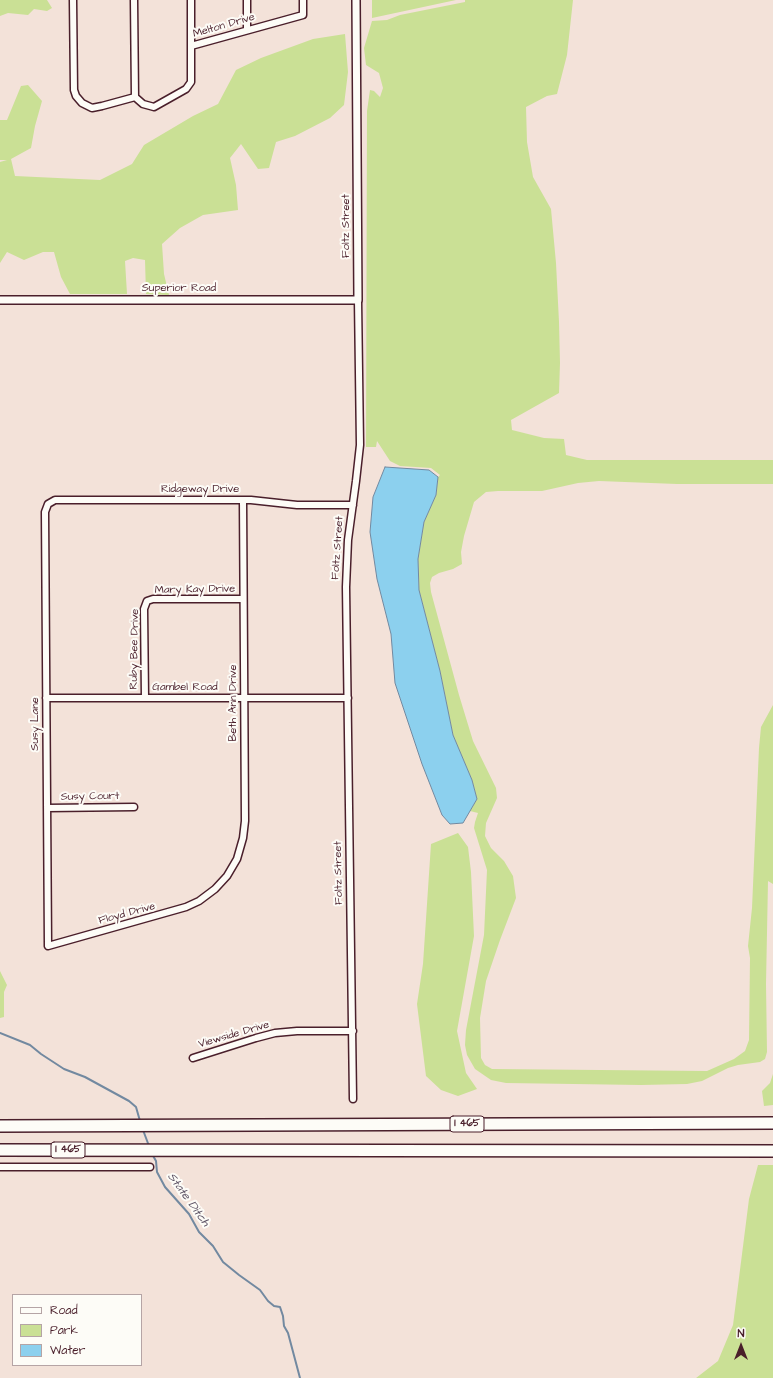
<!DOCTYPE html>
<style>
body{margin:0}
#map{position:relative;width:773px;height:1378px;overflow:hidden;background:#f3e2d9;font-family:"Architects Daughter",sans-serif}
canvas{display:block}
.legend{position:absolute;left:12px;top:1294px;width:130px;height:72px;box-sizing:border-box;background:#fdfcf7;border:1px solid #b5a4a5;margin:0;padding:5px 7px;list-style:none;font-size:12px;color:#4a1f2b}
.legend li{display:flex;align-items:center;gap:8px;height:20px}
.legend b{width:20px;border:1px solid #b5a4a5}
.north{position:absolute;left:721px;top:1326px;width:40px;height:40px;-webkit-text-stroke:3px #fdfcf7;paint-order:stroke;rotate:0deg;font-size:11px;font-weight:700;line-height:16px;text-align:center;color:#4a1f2b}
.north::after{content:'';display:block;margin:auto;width:14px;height:18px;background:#4a1f2b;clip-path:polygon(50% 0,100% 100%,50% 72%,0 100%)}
</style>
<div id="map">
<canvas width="773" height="1378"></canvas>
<ul class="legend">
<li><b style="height:5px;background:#fdfcf7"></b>Road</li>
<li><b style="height:11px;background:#cae095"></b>Park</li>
<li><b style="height:11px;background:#8cd0ee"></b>Water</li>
</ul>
<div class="north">N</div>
</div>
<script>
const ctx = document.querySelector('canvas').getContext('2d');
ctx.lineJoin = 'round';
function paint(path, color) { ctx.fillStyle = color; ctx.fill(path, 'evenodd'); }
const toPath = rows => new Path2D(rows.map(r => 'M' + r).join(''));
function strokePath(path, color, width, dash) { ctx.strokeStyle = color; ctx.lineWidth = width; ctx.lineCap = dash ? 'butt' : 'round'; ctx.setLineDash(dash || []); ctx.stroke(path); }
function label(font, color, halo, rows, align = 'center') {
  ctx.font = font + ' "Architects Daughter",sans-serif'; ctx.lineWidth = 4; ctx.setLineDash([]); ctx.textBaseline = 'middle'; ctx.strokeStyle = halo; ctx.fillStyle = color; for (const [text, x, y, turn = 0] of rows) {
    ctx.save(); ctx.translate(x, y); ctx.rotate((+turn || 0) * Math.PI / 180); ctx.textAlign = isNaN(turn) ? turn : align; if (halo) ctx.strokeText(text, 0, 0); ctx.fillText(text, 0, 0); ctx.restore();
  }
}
paint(toPath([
 [0,0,47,0,52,8,47,11,34,9,28,15,8,13,0,16],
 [372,0,456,0,372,18],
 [465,0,573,0,567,55,557,94,547,96,526,107,527,142,533,177,551,209,556,263,559,322,560,363,559,393,511,420,512,430,544,438,564,439,566,455,587,460,773,460,773,484,677,484,599,481,578,483,542,491,498,491,486,492,474,502,464,536,461,552,462,564,453,569,439,573,432,577,430,583,431,592,459,695,473,741,496,788,497,798,486,823,485,836,491,848,504,861,513,876,516,898,500,940,486,981,480,1018,481,1058,485,1065,492,1069,707,1071,734,1059,745,1051,749,1040,750,958,748,946,752,908,759,748,761,727,773,705,773,884,768,881,766,984,767,1052,765,1059,760,1062,738,1065,728,1068,702,1081,687,1084,641,1085,506,1083,491,1080,475,1069,467,1055,465,1045,466,1030,484,935,487,870,474,828,475,822,478,813,470,811,477,799,472,780,453,735,440,671,419,590,418,559,424,522,436,495,438,477,440,475,431,468,400,466,390,461,377,441,376,447,366,447,367,111,370,90,374,91,380,97,383,88,379,73,366,65,364,48,372,21,387,20,400,15,465,2],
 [345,34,348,72,344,105,330,118,295,136,276,142,269,168,258,169,241,144,230,158,236,185,238,210,203,215,180,228,162,244,164,274,169,295,146,294,145,260,133,258,125,261,127,294,70,294,61,277,54,252,43,252,24,260,7,252,0,263,0,162,7,160,0,160,0,120,7,120,21,86,28,85,42,101,35,126,31,148,11,159,15,176,100,180,132,164,144,145,193,116,218,104,236,70,261,58,313,39],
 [458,833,468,847,471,872,474,936,457,1031,466,1073,477,1089,458,1096,441,1090,426,1076,417,1004,423,964,431,844],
 [0,971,7,985,4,992,4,1017,0,1018],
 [773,1074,773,1105,764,1106,762,1091,770,1083],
 [758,1165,773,1165,773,1378,696,1378,718,1361,733,1325,749,1199]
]), '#cae095');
const water = toPath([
 [385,467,429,470,438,477,436,495,424,522,418,559,419,590,440,671,453,735,472,780,477,799,463,823,450,824,442,815,422,764,395,683,391,634,377,579,370,532,373,497,385,467]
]);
paint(water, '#8cd0ee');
strokePath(water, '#7289a0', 1);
strokePath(toPath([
 [0,1033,30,1045,41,1054,64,1069,85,1077,129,1101,136,1107,140,1121],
 [143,1130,149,1146],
 [152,1154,156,1161,157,1172,165,1187,189,1214,199,1232,213,1246,223,1262,239,1275,260,1290,268,1301,274,1306,280,1307,283,1316,284,1326,288,1333,300,1378]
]), '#7289a0', 2);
const minor = toPath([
 [73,0,74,90,76,96,82,103,92,108,102,106,135,97,143,104,154,107,186,89,191,82,191,0],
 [134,0,135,97],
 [247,0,247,30],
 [191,46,303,15,303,0],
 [243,500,245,821,243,838,237,859,227,876,215,889,199,901,186,907,48,946,45,512,48,504,55,500,251,500,297,505,353,505],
 [46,698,348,698],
 [145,698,144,609,147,601,153,599,243,599],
 [47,808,134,807],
 [193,1058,256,1038,275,1033,297,1031,353,1031],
 [353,1099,346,587,348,540,356,481,360,445,358,300],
 [0,1167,150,1167]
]);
const tertiary = toPath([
 [0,300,358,300,356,0]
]);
const motorway = toPath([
 [0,1126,773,1123],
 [0,1150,773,1151]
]);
strokePath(minor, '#4a1f2b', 9);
strokePath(tertiary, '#4a1f2b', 10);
strokePath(motorway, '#4a1f2b', 14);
strokePath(minor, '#fdfcf7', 6);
strokePath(tertiary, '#fdfcf7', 7);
strokePath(motorway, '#fdfcf7', 11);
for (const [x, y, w] of [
 [467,1124,34],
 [68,1150,34]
]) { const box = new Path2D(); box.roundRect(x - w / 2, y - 8, w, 16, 3); ctx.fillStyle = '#fdfcf7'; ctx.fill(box); strokePath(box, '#4a1f2b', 1); }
label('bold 10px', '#4a1f2b', null, [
 ["I 465",467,1124],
 ["I 465",68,1150]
]);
label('11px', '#4a1f2b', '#fdfcf7', [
 ["Melton Drive",224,26,-16],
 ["Foltz Street",347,226,-90],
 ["Superior Road",179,289],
 ["Ridgeway Drive",200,490],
 ["Foltz Street",338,548,-86],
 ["Mary Kay Drive",195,590,-1],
 ["Ruby Bee Drive",135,649,-89],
 ["Gambel Road",185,688],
 ["Beth Ann Drive",234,703,-90],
 ["Susy Lane",36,724,-90],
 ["Susy Court",90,797,-1],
 ["Foltz Street",339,873,-91],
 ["Floyd Drive",127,914,-15],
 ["Viewside Drive",234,1035,-16]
]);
label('italic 12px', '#5e5466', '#fdfcf7', [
 ["State Ditch",188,1200,54]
]);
</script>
